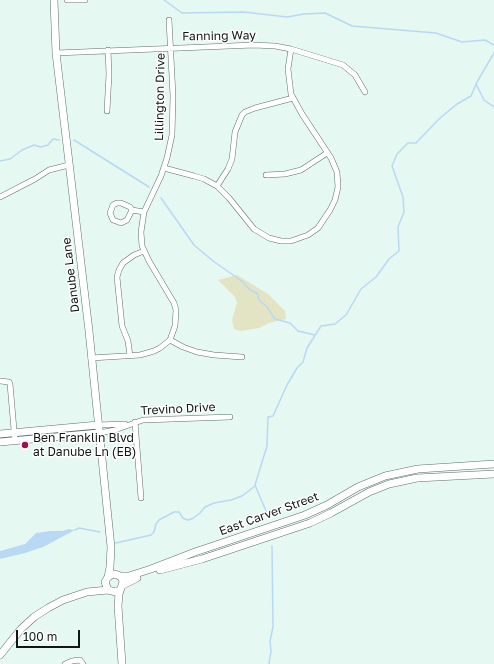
<!DOCTYPE html>
<style>
body{margin:0}
#map{position:relative;width:494px;height:664px;overflow:hidden;background:#e5f8f2;font-family:"Golos Text",sans-serif}
canvas{display:block}
.scale{position:absolute;left:16px;top:630px;width:64px;height:18px;box-sizing:border-box;border:2px solid #0f1614;border-top:0;padding-left:5px;font-size:12px;line-height:14px;white-space:nowrap;color:#0f1614;-webkit-text-stroke:3px #fff;paint-order:stroke}
</style>
<div id="map">
<canvas width="494" height="664"></canvas>
<div class="scale">100 m</div>
</div>
<script>
const ctx = document.querySelector('canvas').getContext('2d');
ctx.lineJoin = 'round';
function paint(path, color) { ctx.fillStyle = color; ctx.fill(path, 'evenodd'); }
const toPath = rows => new Path2D(rows.map(r => 'M' + r).join(''));
function strokePath(path, color, width, dash) { ctx.strokeStyle = color; ctx.lineWidth = width; ctx.lineCap = dash ? 'butt' : 'round'; ctx.setLineDash(dash || []); ctx.stroke(path); }
function label(font, color, halo, rows, align = 'center') {
  ctx.font = font + ' "Golos Text",sans-serif'; ctx.lineWidth = 3; ctx.setLineDash([]); ctx.textBaseline = 'middle'; ctx.strokeStyle = halo; ctx.fillStyle = color; for (const [text, x, y, turn = 0] of rows) {
    ctx.save(); ctx.translate(x, y); ctx.rotate((+turn || 0) * Math.PI / 180); ctx.textAlign = isNaN(turn) ? turn : align; if (halo) ctx.strokeText(text, 0, 0); ctx.fillText(text, 0, 0); ctx.restore();
  }
}
paint(toPath([
 [237,275,268,294,285,311,286,319,269,323,259,328,241,331,234,329,232,320,237,303,235,297,218,280]
]), '#e3e4c3');
paint(toPath([
 [68,529,75,530,43,547,25,553,0,559,0,551,25,544,36,533,50,531,63,531]
]), '#b9d8f3');
strokePath(toPath([
 [164,0,182,13,244,12,287,17,304,14,325,13,352,26,436,33,462,42,485,40,494,45],
 [476,84,484,100,494,107],
 [74,140,149,187],
 [0,161,10,159,22,150,34,145,41,147,48,145,53,139,59,140],
 [161,198,194,245,213,261,243,282,250,290,257,293,259,300,267,307,275,319,290,323,298,331,315,335],
 [269,518,255,485,267,446,268,417,273,416,287,385,297,368,303,362,307,348,321,326,335,324,346,315,361,289,376,277,389,259,399,251,398,227,404,212,403,197,392,166,397,154,408,143,416,143,439,119,457,104,471,96,477,82,494,53],
 [75,530,79,528,100,532],
 [116,543,151,535,154,532,156,524,159,520,174,512,179,512,183,518,187,520,192,519,200,513,205,507,214,503,231,500,242,496,255,486],
 [269,664,271,651,270,641,273,627,272,546]
]), '#b9d8f3', 1.5);
const street = toPath([
 [67,0,85,0],
 [56,53,254,45,275,46,291,49,343,65,355,75,365,92],
 [107,111,109,74,108,50],
 [164,168,194,176,204,179,217,186,229,198,254,229,269,238,281,241,291,241,308,235,318,228,330,210,335,200,338,187,337,172,331,158,302,114,291,94,288,69,291,49],
 [266,175,285,174,301,170,327,153],
 [217,186,228,169,232,159,235,132,242,115,245,112,255,108,293,98],
 [0,197,35,179,49,170,69,165],
 [132,210,127,220,121,223,113,220,110,213,113,205,117,203,121,203,130,207,132,210,144,212],
 [170,340,183,347,197,352,214,355,242,357],
 [130,356,128,341,122,326,117,277,119,270,123,263,134,255,144,251],
 [91,358,140,355,154,351,160,348,170,340,175,326,176,310,174,303,149,261,142,246,141,232,144,212,161,176,167,158,172,135,173,96,169,20],
 [0,381,9,382,10,384,15,441],
 [135,422,141,498],
 [98,425,125,424],
 [99,433,115,430,143,420,230,417],
 [65,664,72,661,80,660,83,664]
]);
const secondary = toPath([
 [54,0,56,53,89,331,111,547,110,567,108,577],
 [0,434,98,425],
 [0,442,99,433],
 [160,570,202,559,310,523,331,513,369,492,389,484,417,478,494,474],
 [120,576,129,576,151,569,195,552,305,515,327,505,358,487,385,476,418,469,494,464],
 [123,585,137,578],
 [120,590,116,592,108,590,105,582,108,577,113,574,118,575,122,578,123,582,119,594,118,606,122,664],
 [0,655,21,629,34,617,48,608,63,600,87,592,108,590]
]);
strokePath(street, '#5f6f6b', 6);
strokePath(secondary, '#5f6f6b', 8);
strokePath(street, '#fff', 5);
strokePath(secondary, '#fff', 7);
for (const [x, y, r, color] of [
 [25,445,4,"#a30d4b"]
]) { const dot = new Path2D(); dot.arc(x, y, r, 0, 2 * Math.PI); ctx.fillStyle = color; ctx.fill(dot); strokePath(dot, '#fff', 1.5); }
label('12px', '#0f1614', '#fff', [
 ["Fanning Way",219,36,-1],
 ["Lillington Drive",160,97,-89],
 ["Danube Lane",71,275,-97],
 ["Trevino Drive",178,409,-3],
 ["East Carver Street",269,514,-20]
]);
label('12px', '#0f1614', '#fff', [
 ["Ben Franklin Blvd",33,438],
 ["at Danube Ln (EB)",33,452]
], 'left');
</script>
